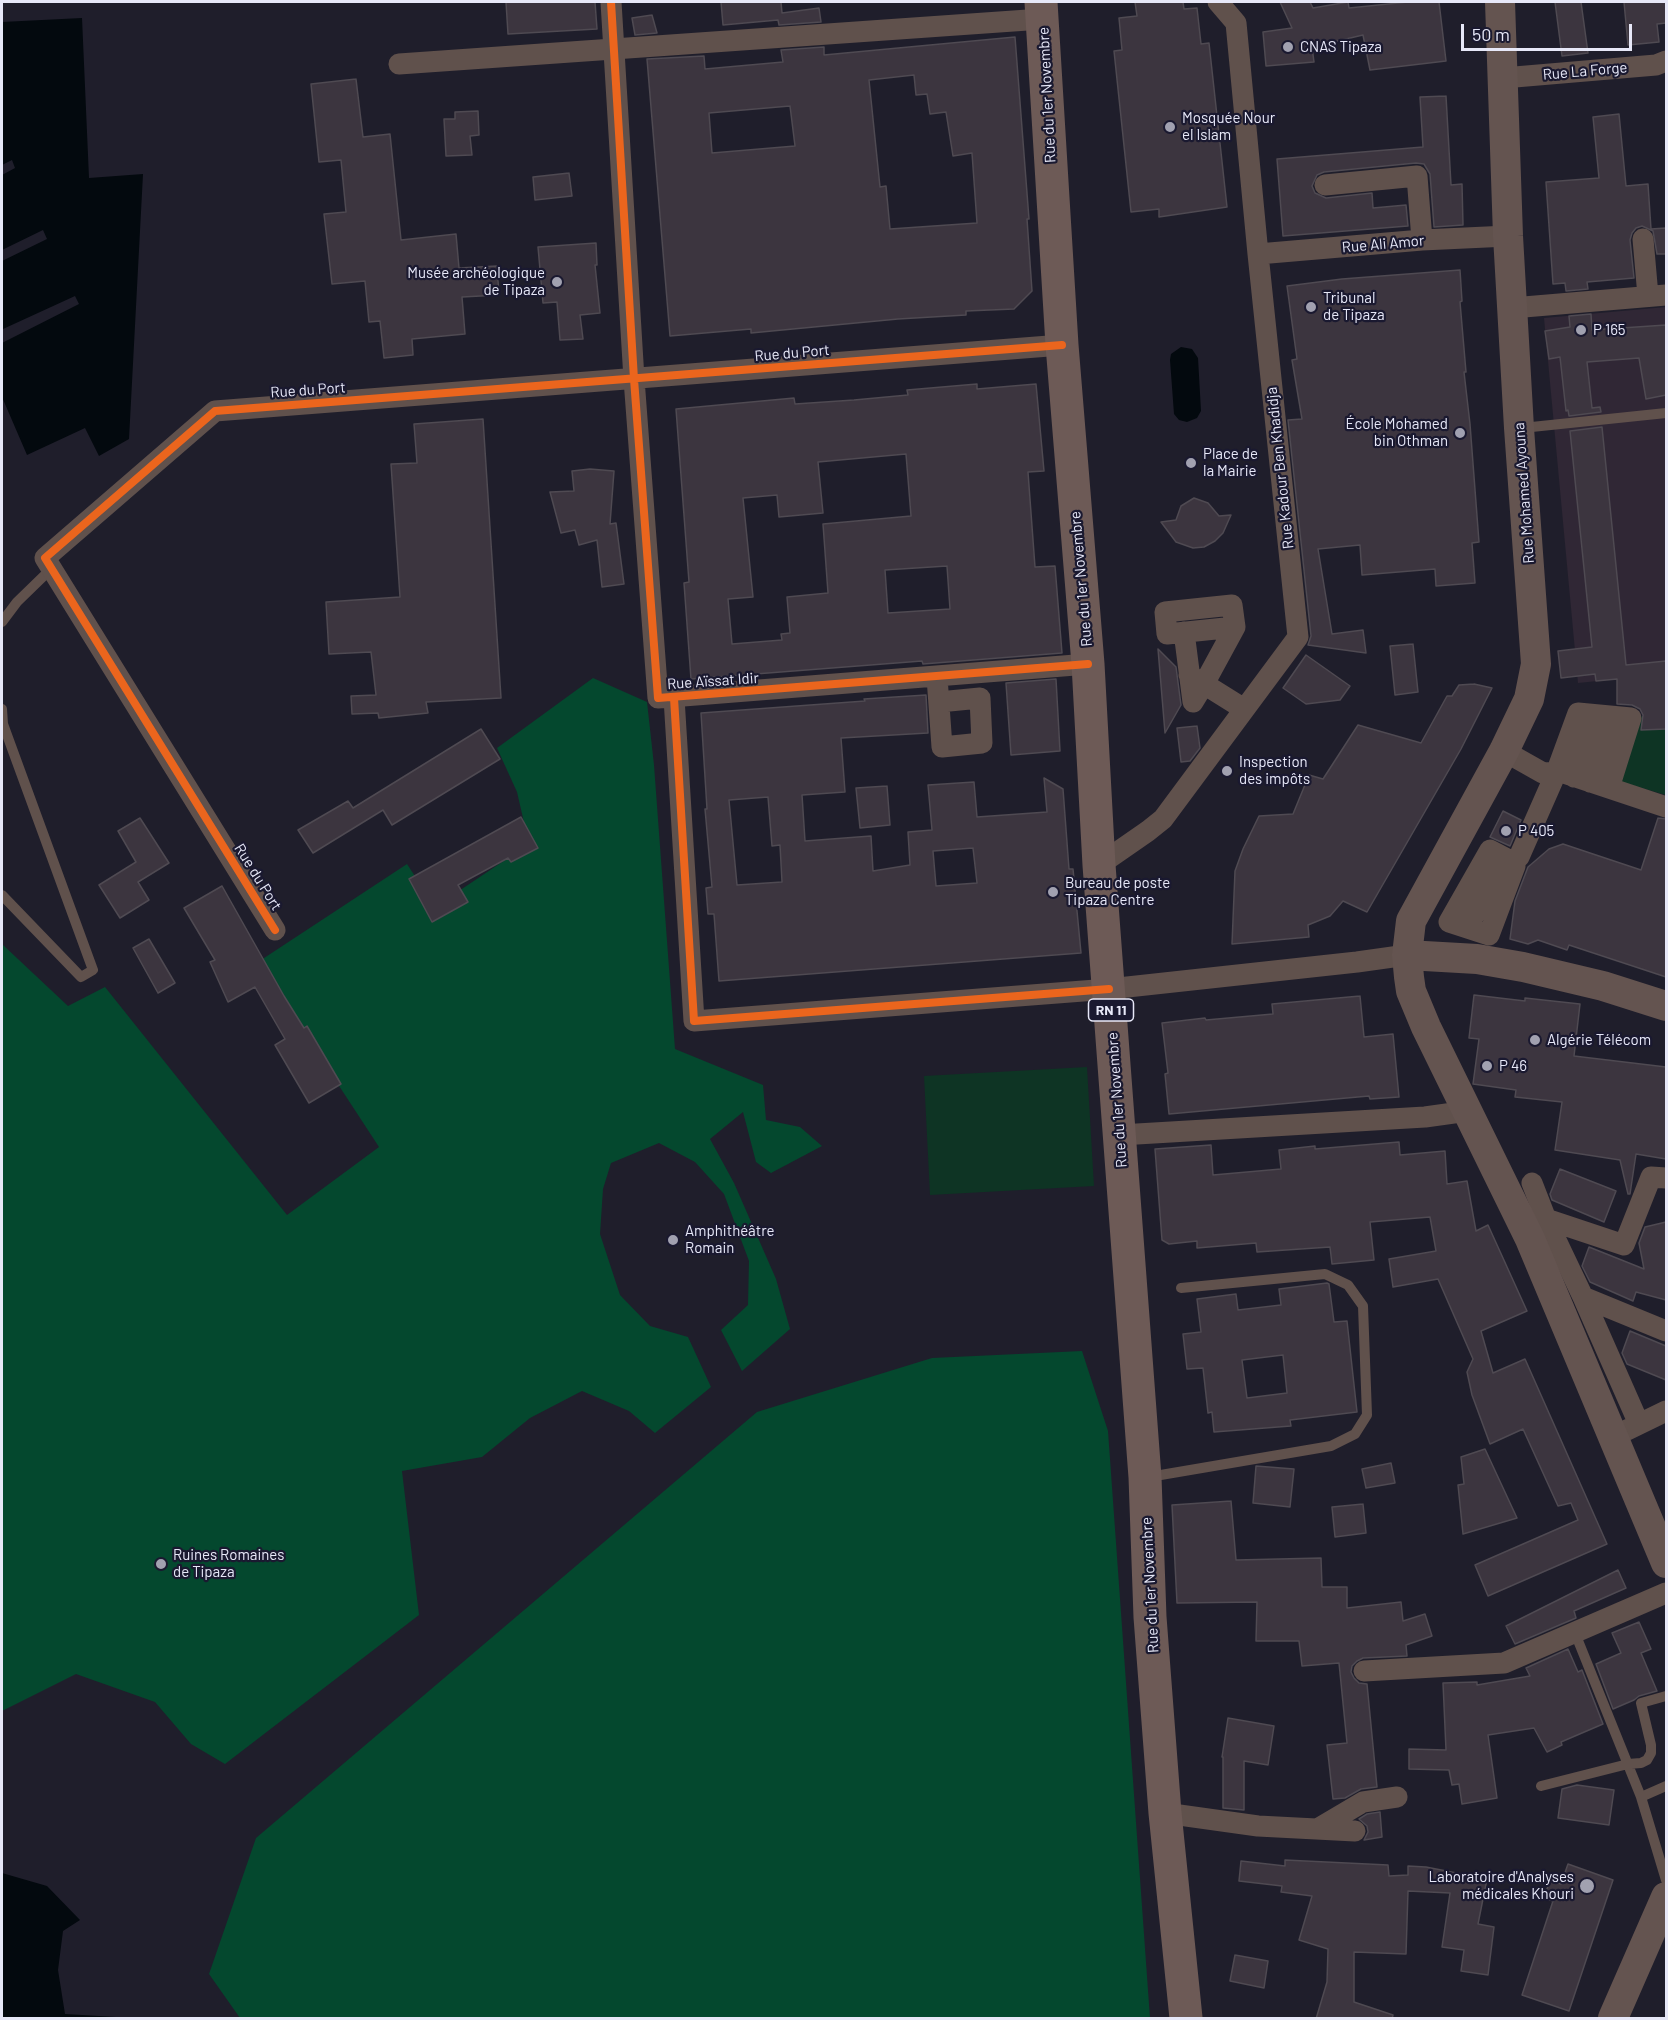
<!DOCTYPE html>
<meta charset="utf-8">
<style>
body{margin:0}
#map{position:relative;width:1668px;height:2020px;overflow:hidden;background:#1f1e2b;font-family:Barlow,sans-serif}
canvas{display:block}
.frame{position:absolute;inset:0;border:3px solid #e7e8f8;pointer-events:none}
.scale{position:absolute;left:1461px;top:24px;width:171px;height:27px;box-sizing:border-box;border:3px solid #e7e8f8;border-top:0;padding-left:8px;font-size:18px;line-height:21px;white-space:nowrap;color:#e7e8f8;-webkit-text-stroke:4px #1a1930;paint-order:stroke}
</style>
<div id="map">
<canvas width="1668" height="2020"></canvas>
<div class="frame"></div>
<div class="scale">50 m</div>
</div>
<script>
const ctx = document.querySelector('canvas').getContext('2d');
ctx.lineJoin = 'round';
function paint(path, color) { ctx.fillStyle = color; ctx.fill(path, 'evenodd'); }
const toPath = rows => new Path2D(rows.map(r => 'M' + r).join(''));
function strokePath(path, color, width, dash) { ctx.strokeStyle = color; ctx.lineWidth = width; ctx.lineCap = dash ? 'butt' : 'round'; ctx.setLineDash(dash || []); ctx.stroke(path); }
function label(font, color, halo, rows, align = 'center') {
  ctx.font = font + ' Barlow,sans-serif'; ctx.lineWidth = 4.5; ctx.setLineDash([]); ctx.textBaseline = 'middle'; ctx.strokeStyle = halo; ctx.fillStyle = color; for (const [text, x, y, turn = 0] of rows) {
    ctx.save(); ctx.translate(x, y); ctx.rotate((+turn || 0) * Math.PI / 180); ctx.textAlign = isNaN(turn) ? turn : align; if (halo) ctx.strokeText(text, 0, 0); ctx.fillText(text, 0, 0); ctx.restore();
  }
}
paint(toPath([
 [1666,307,1666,674,1578,683,1544,318]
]), '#302735');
paint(toPath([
 [1640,716,1666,724,1666,795,1621,782],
 [1087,1067,1094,1186,930,1195,924,1076]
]), '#0e3424');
paint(toPath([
 [593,678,647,702,654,765,675,1049,763,1085,766,1120,800,1127,822,1146,771,1173,756,1162,743,1112,710,1139,734,1183,776,1279,790,1329,742,1371,721,1330,748,1305,749,1261,724,1194,695,1162,659,1143,611,1163,603,1189,600,1234,620,1295,650,1326,688,1337,711,1387,655,1433,629,1411,582,1391,530,1418,482,1457,402,1471,419,1615,225,1764,191,1744,155,1702,76,1674,2,1711,2,944,68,1006,105,987,287,1215,379,1147,258,962,407,864,435,907,529,844,517,792,497,748],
 [1082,1351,1108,1431,1150,2018,240,2018,209,1974,256,1838,757,1412,932,1358]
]), '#04482e');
paint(toPath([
 [82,18,89,178,143,174,129,439,99,456,85,428,27,455,2,397,2,343,79,304,75,296,3,329,2,326,2,261,47,239,43,230,2,250,2,175,15,168,12,160,2,165,2,22],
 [1181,347,1192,349,1198,358,1201,411,1197,418,1187,422,1179,420,1174,414,1170,360,1171,354],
 [2,1873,47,1886,80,1920,63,1931,58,1970,65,2014,133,2018,2,2018]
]), '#03090e');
const building = toPath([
 [506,2,595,2,597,29,508,34,506,2],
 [721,2,781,2,782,13,819,8,821,22,779,25,778,20,723,25,721,2],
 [1135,2,1183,2,1184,9,1197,8,1201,44,1209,43,1227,207,1159,217,1159,209,1131,212,1114,51,1122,50,1119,18,1137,16,1135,2],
 [1280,2,1310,2,1313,8,1348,2,1349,8,1408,2,1439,2,1446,61,1370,70,1363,35,1312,47,1314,62,1266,66,1263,32,1292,28,1280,2],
 [1555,2,1581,2,1588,53,1562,56,1555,2],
 [1624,2,1666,2,1666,23,1657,24,1659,42,1628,45,1624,2],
 [652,15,657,33,635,35,632,18,652,15],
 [1015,37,1029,219,1027,219,1032,291,1014,309,966,311,966,315,898,319,751,333,751,329,670,336,647,59,704,56,705,69,783,62,781,50,824,47,824,55,1015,37],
 [914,75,916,95,927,94,930,114,946,112,953,156,972,153,977,223,890,229,886,186,880,187,869,80,914,75],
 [790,106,795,146,712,153,709,113,790,106],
 [356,79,363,137,390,134,401,240,456,234,459,268,497,266,499,295,462,297,465,334,412,339,413,355,384,358,380,321,369,322,365,281,332,284,324,214,346,212,341,160,319,162,311,84,356,79],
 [1446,96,1451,185,1462,184,1463,225,1434,227,1430,174,1424,164,1416,163,1324,172,1317,175,1312,186,1315,193,1326,198,1372,193,1373,208,1406,205,1408,226,1283,236,1277,159,1423,147,1420,97,1446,96],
 [478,111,479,135,470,136,472,155,446,156,444,119,455,119,455,112,478,111],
 [1619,114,1626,186,1648,184,1651,229,1666,228,1666,254,1657,254,1653,231,1642,226,1636,228,1632,233,1630,240,1634,278,1587,282,1588,289,1566,291,1565,283,1553,284,1546,182,1599,178,1593,117,1619,114],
 [569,173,572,196,535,200,533,177,569,173],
 [596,243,597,265,595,265,600,313,580,315,583,339,560,340,557,302,543,303,538,247,596,243],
 [1460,270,1462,301,1460,302,1466,372,1464,372,1470,424,1479,542,1472,543,1475,583,1436,586,1435,569,1362,575,1360,545,1318,549,1332,634,1363,630,1366,653,1308,645,1311,636,1288,420,1302,419,1292,360,1297,359,1287,286,1342,279,1460,270],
 [1591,314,1592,330,1666,325,1666,395,1646,399,1639,358,1587,362,1592,408,1600,407,1601,412,1569,416,1568,410,1566,411,1560,357,1549,359,1545,331,1570,327,1569,316,1591,314],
 [977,384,977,389,1036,384,1044,471,1028,472,1035,567,1055,566,1062,653,923,664,922,661,691,679,684,583,689,582,676,409,794,398,795,404,854,400,908,395,907,390,977,384],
 [906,454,911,516,823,524,828,593,787,597,790,633,781,634,782,640,732,644,728,599,753,597,743,498,777,495,779,517,823,513,818,462,906,454],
 [947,566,950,609,888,613,885,570,947,566],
 [483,419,501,698,426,702,428,713,379,718,378,713,352,714,351,696,376,695,371,652,329,654,326,602,400,597,391,464,417,463,414,424,483,419],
 [1602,427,1626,665,1666,661,1666,729,1641,730,1643,715,1640,709,1632,705,1617,704,1617,679,1596,681,1595,674,1561,678,1558,651,1592,647,1570,431,1602,427],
 [590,469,614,471,610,524,616,523,624,584,602,587,597,540,579,545,575,530,561,533,550,492,574,491,572,471,590,469],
 [1194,498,1208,503,1219,516,1231,515,1223,533,1215,541,1204,547,1193,548,1176,542,1161,522,1176,520,1181,506,1194,498],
 [1413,644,1418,692,1395,695,1390,646,1413,644],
 [1158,649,1176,667,1181,705,1165,733,1158,649],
 [1306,655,1350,686,1340,700,1306,704,1283,688,1306,655],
 [1056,679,1060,751,1011,755,1006,683,1056,679],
 [1474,684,1492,688,1461,749,1367,912,1343,901,1330,916,1308,925,1309,937,1232,944,1235,871,1243,849,1259,816,1293,814,1309,775,1323,779,1358,725,1421,743,1447,696,1452,696,1459,685,1474,684],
 [926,695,928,733,841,738,845,792,802,795,805,841,871,836,873,871,910,865,908,832,932,830,928,785,974,782,977,817,1047,812,1044,778,1063,789,1069,869,1073,869,1081,953,719,981,714,914,708,914,706,888,712,887,705,809,707,809,701,713,865,701,864,699,926,695],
 [768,797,772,846,780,845,782,882,737,885,729,800,768,797],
 [973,848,977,883,936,886,933,851,973,848],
 [1197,726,1200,748,1190,761,1181,762,1177,728,1197,726],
 [481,729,500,759,392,825,383,810,313,853,298,830,348,801,353,808,481,729],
 [887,786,890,825,860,828,856,788,887,786],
 [1503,811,1521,820,1510,846,1490,837,1503,811],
 [521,817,538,848,511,862,508,858,458,885,468,902,432,922,409,879,521,817],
 [140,818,169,863,138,882,149,900,120,918,99,885,136,862,118,831,140,818],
 [1658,818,1666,819,1666,977,1569,945,1567,950,1538,940,1528,944,1510,939,1515,901,1528,867,1549,849,1563,844,1641,870,1658,818],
 [222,886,284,996,304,1028,307,1026,341,1084,309,1103,275,1045,285,1039,255,987,228,1002,210,962,215,960,184,908,222,886],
 [149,939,175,983,158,993,133,948,149,939],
 [1474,995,1525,1001,1525,998,1580,1004,1574,1056,1666,1067,1666,1159,1636,1154,1630,1194,1628,1194,1620,1160,1555,1150,1562,1102,1515,1097,1516,1090,1473,1084,1479,1039,1469,1038,1474,995],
 [1360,996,1364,1037,1393,1034,1399,1097,1370,1099,1369,1096,1169,1114,1165,1074,1168,1073,1162,1023,1205,1018,1206,1020,1273,1014,1272,1004,1360,996],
 [1399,1142,1400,1155,1445,1151,1447,1184,1467,1181,1476,1231,1488,1225,1527,1311,1481,1331,1493,1373,1525,1359,1607,1544,1488,1596,1475,1565,1578,1520,1571,1503,1558,1506,1523,1429,1490,1444,1472,1395,1467,1372,1473,1359,1438,1279,1393,1287,1389,1259,1436,1251,1430,1217,1370,1222,1374,1260,1332,1264,1330,1247,1257,1252,1256,1243,1197,1248,1197,1241,1169,1244,1162,1240,1155,1149,1211,1145,1213,1175,1281,1169,1279,1150,1315,1146,1315,1149,1399,1142],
 [1560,1169,1616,1191,1604,1222,1552,1200,1550,1194,1560,1169],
 [1666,1222,1666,1300,1636,1292,1633,1301,1590,1282,1582,1266,1589,1247,1644,1269,1639,1243,1645,1227,1666,1222],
 [1327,1283,1329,1284,1334,1322,1347,1321,1357,1412,1290,1420,1291,1426,1214,1432,1212,1412,1208,1413,1203,1368,1187,1369,1183,1334,1201,1332,1197,1299,1236,1294,1238,1310,1281,1305,1279,1289,1327,1283],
 [1283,1355,1287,1393,1247,1398,1242,1360,1283,1355],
 [1630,1331,1666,1346,1666,1380,1627,1364,1622,1353,1630,1331],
 [1485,1449,1517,1518,1463,1534,1458,1485,1464,1484,1461,1457,1485,1449],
 [1391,1463,1395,1483,1366,1488,1362,1469,1391,1463],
 [1256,1466,1294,1469,1290,1507,1253,1503,1256,1466],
 [1231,1501,1236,1560,1321,1558,1322,1587,1347,1587,1347,1608,1401,1602,1403,1621,1425,1614,1432,1636,1406,1645,1407,1656,1363,1658,1357,1661,1352,1666,1351,1672,1354,1678,1359,1683,1367,1684,1377,1787,1361,1789,1345,1798,1333,1799,1327,1745,1347,1743,1339,1663,1302,1666,1299,1641,1256,1641,1257,1602,1177,1603,1172,1505,1231,1501],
 [1363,1504,1366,1533,1335,1537,1332,1507,1363,1504],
 [1618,1570,1626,1588,1574,1611,1576,1618,1515,1644,1506,1626,1618,1570],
 [1639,1622,1651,1649,1641,1653,1657,1691,1639,1696,1634,1700,1613,1709,1596,1664,1621,1653,1612,1633,1639,1622],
 [1568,1649,1578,1672,1582,1670,1603,1724,1561,1742,1562,1745,1547,1752,1534,1728,1488,1735,1497,1798,1462,1804,1459,1784,1452,1785,1449,1770,1409,1769,1409,1749,1446,1750,1443,1683,1477,1682,1477,1685,1530,1676,1526,1668,1568,1649],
 [1228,1718,1274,1726,1268,1765,1244,1761,1244,1810,1223,1808,1223,1757,1222,1757,1228,1718],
 [1577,1785,1614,1790,1609,1825,1558,1818,1562,1789,1577,1785],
 [1380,1812,1382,1837,1364,1840,1368,1832,1367,1826,1359,1819,1367,1814,1380,1812],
 [1285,1860,1388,1865,1389,1876,1408,1875,1408,1866,1426,1867,1487,1879,1478,1924,1494,1927,1488,1975,1461,1971,1464,1950,1442,1947,1450,1893,1408,1891,1406,1954,1354,1952,1354,2002,1393,2015,1392,2019,1316,2019,1327,1982,1328,1949,1299,1940,1312,1896,1281,1892,1282,1886,1239,1881,1241,1861,1285,1866,1285,1860],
 [1568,1864,1613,1880,1569,2011,1522,1995,1553,1901,1544,1898,1550,1880,1561,1884,1568,1864],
 [1235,1955,1268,1961,1264,1988,1230,1981,1235,1955]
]);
paint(building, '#3c353f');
strokePath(building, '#4f4a52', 1.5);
strokePath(toPath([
 [1522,428,1666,413],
 [2,622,17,602,52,568],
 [2,709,3,724,93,970,81,977,2,895],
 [1149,1477,1331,1446,1355,1434,1367,1415,1363,1306,1348,1285,1325,1274,1181,1288],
 [1575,1633,1641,1797,1666,1786],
 [1541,1786,1628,1764,1641,1763,1647,1760,1651,1753,1651,1745,1641,1703,1666,1696],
 [1641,1797,1666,1880]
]), '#60514c', 10);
strokePath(toPath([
 [611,2,634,379,658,698,1088,664],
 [399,64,1042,19],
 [1503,78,1656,65,1666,61],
 [1325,185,1417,176,1422,240],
 [1643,239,1648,296],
 [1258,254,1422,240,1508,236],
 [1512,308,1666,295],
 [1235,627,1167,634,1165,612,1232,605,1235,627,1204,684,1244,709],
 [1184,632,1193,702,1204,684,1189,675],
 [937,677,942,747,982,743,980,698,939,702],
 [674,698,694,1021,1109,989,1357,962,1407,955],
 [1504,751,1543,773,1561,772,1666,807],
 [1574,777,1596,715],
 [1590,782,1612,717],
 [1099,865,1148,831,1163,819,1298,637,1258,254,1236,23,1218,2],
 [1468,928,1496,868,1513,862,1515,866,1489,935,1449,922,1490,850,1513,862,1519,857,1556,773,1578,713,1631,718,1609,788],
 [275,930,45,558,215,411,1062,345],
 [1120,1135,1425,1117,1468,1111],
 [1532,1183,1546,1219,1583,1297,1666,1331],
 [1546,1219,1624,1245,1651,1177,1666,1178],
 [1583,1297,1639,1424],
 [1627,1430,1666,1411],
 [1364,1671,1504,1663,1666,1593],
 [1165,1813,1258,1826,1355,1831],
 [1319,1828,1363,1802,1397,1797]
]), '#60514c', 21);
strokePath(toPath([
 [1500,2,1508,236,1519,428,1536,664,1529,699,1504,751,1411,921,1407,955,1409,977,1411,991,1426,1027,1530,1239,1666,1563],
 [1407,955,1477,959,1523,967,1603,986,1666,1006],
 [1613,2018,1666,1897]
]), '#645450', 30);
strokePath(toPath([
 [1041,2,1062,345,1088,664,1099,865,1145,1477,1150,1617,1165,1813,1186,2018]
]), '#6d5a56', 33);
strokePath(toPath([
 [611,2,634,379,658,698,1088,664],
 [674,698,694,1021,1109,989],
 [275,930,45,558,215,411,1062,345]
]), '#eb651d', 8);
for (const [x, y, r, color] of [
 [1288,47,6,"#a1a1b0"],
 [1170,127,6,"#a1a1b0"],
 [557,282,6,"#a1a1b0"],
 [1311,307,6,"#a1a1b0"],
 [1581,330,6,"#a1a1b0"],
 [1460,433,6,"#a1a1b0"],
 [1191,463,6,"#a1a1b0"],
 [1227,771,6,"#a1a1b0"],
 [1506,831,6,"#a1a1b0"],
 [1053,892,6,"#a1a1b0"],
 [1535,1040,6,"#a1a1b0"],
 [1487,1066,6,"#a1a1b0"],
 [673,1240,6,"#a1a1b0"],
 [161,1564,6,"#a1a1b0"],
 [1587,1886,8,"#a1a1b0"]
]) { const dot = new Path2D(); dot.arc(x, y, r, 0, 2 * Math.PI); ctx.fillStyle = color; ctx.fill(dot); strokePath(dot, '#1a1930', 2); }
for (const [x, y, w] of [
 [1111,1010,45]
]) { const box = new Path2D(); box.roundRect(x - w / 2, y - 11, w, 22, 4.5); ctx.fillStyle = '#1a1930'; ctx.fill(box); strokePath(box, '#e7e8f8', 1.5); }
label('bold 14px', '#e7e8f8', null, [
 ["RN 11",1111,1010]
]);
label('15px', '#e7e8f8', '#1a1930', [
 ["CNAS Tipaza",1300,47],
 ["Mosquée Nour",1182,118],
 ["el Islam",1182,135],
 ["Musée archéologique",545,273,"right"],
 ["de Tipaza",545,290,"right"],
 ["Tribunal",1323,298],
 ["de Tipaza",1323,315],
 ["P 165",1593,330],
 ["École Mohamed",1448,424,"right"],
 ["bin Othman",1448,441,"right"],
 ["Place de",1203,454],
 ["la Mairie",1203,471],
 ["Inspection",1239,762],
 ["des impôts",1239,779],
 ["P 405",1518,831],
 ["Bureau de poste",1065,883],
 ["Tipaza Centre",1065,900],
 ["Algérie Télécom",1547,1040],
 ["P 46",1499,1066],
 ["Amphithéâtre",685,1231],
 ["Romain",685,1248],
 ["Ruines Romaines",173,1555],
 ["de Tipaza",173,1572],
 ["Laboratoire d'Analyses",1574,1877,"right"],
 ["médicales Khouri",1574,1894,"right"]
], 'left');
label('15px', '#e7e8f8', '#1a1930', [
 ["Rue La Forge",1585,71,-5],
 ["Rue du 1er Novembre",1047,95,-93],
 ["Rue Ali Amor",1383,244,-5],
 ["Rue du Port",792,353,-5],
 ["Rue du Port",308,390,-4],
 ["Rue Kadour Ben Khadidja",1280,468,-96],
 ["Rue Mohamed Ayouna",1524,493,-94],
 ["Rue du 1er Novembre",1081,579,-95],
 ["Rue Aïssat Idir",713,681,-4],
 ["Rue du Port",258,877,58],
 ["Rue du 1er Novembre",1117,1100,-94],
 ["Rue du 1er Novembre",1150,1585,-93]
]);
</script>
